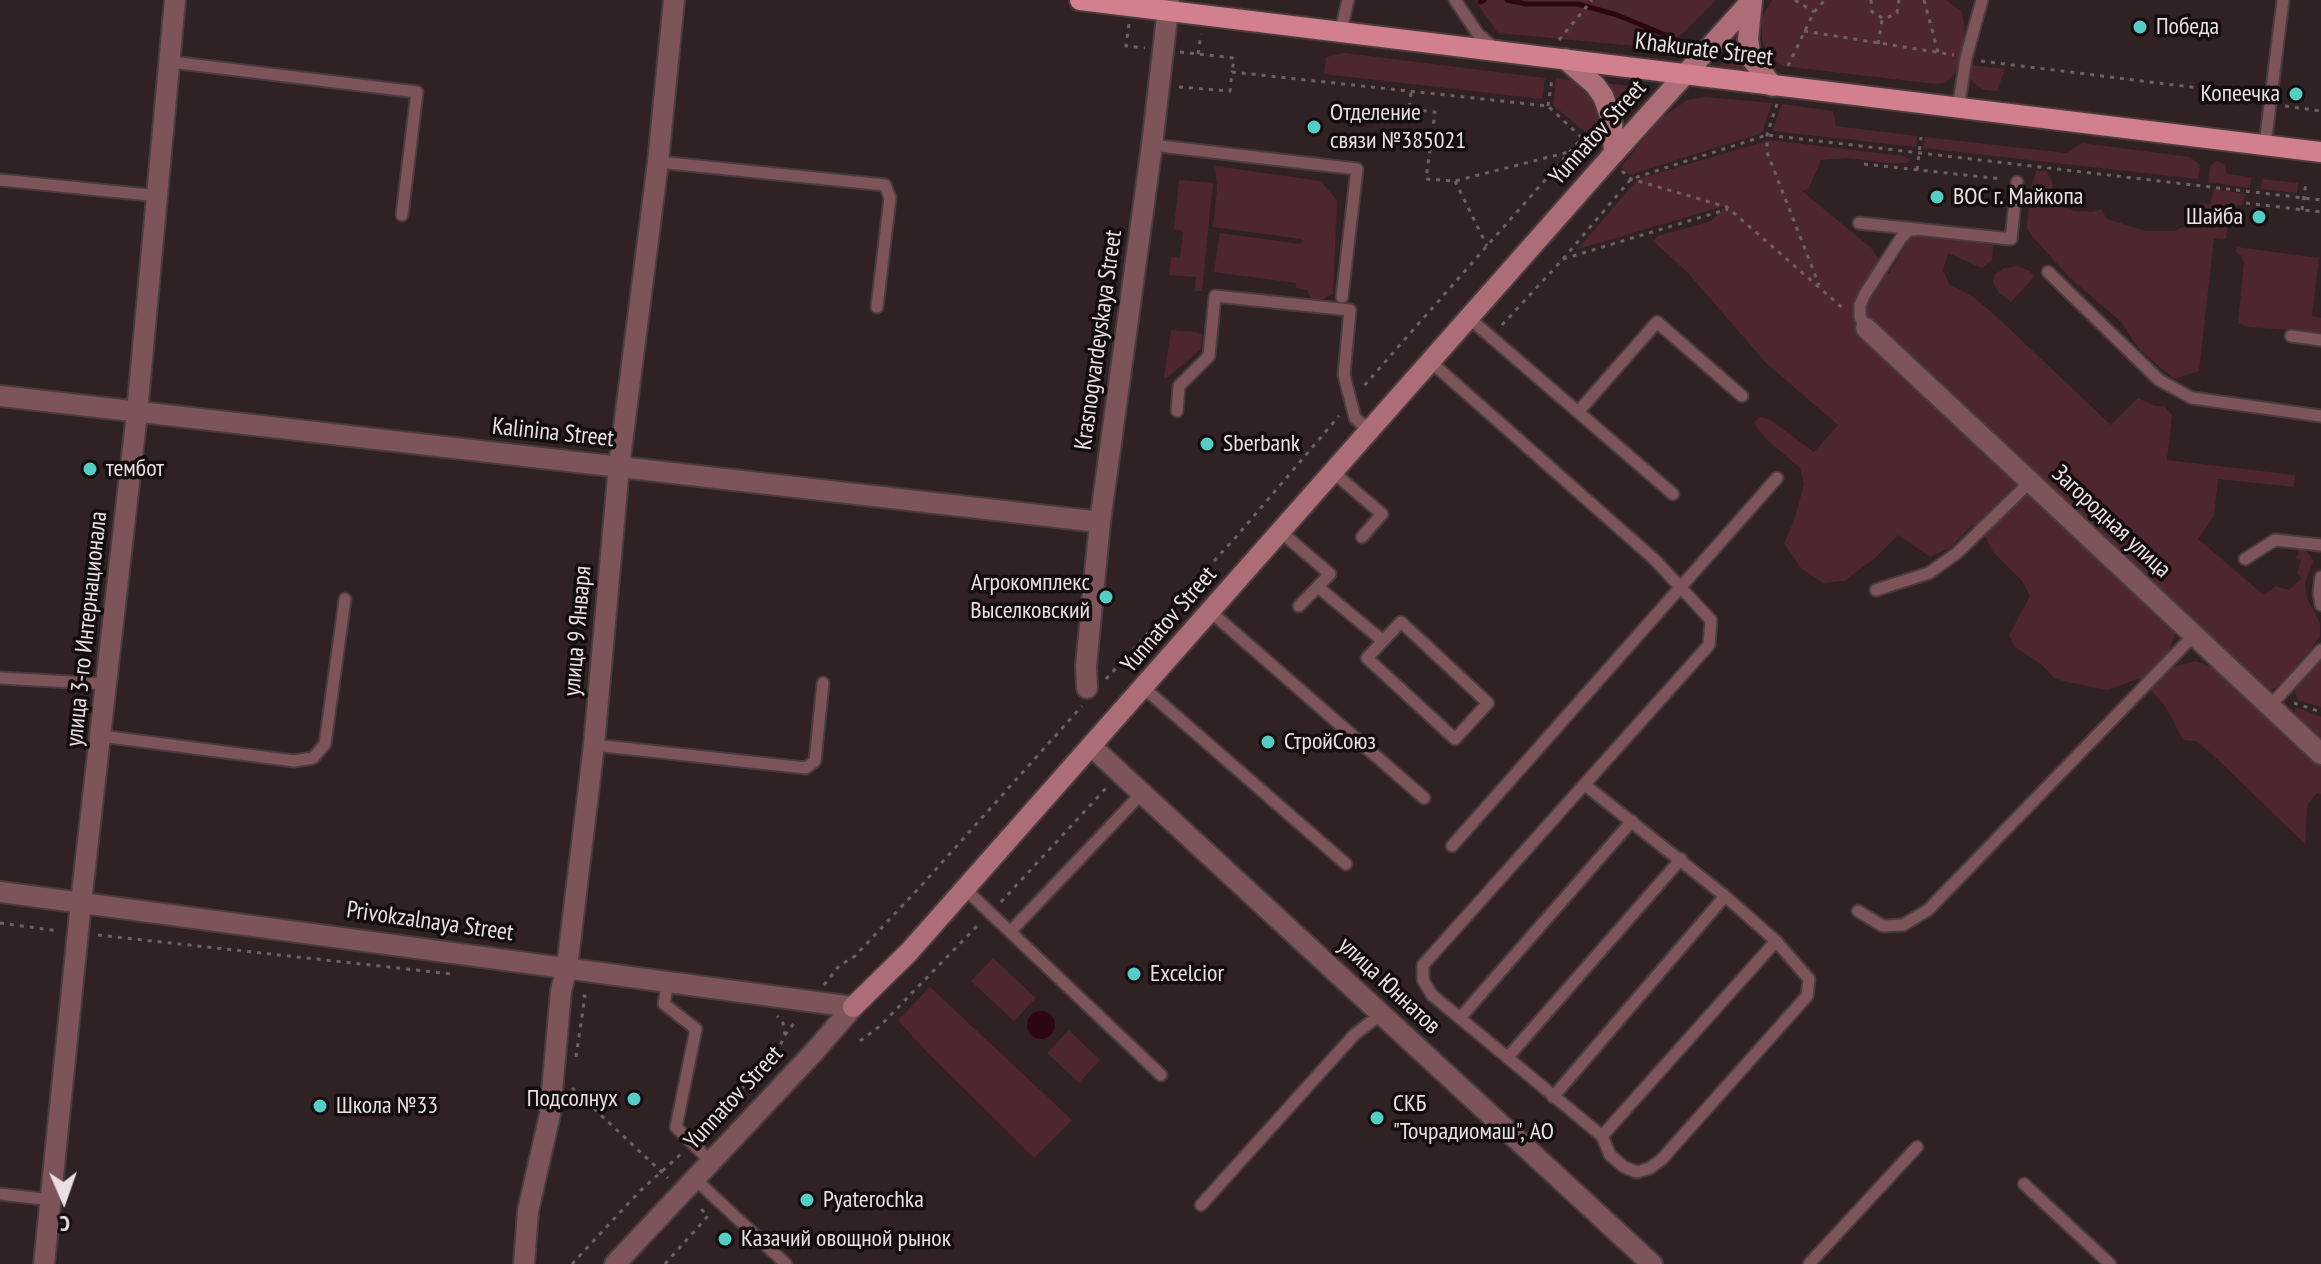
<!DOCTYPE html>
<meta charset="utf-8">
<style>
body{margin:0}
#map{position:relative;width:2321px;height:1264px;overflow:hidden;background:#302123;font-family:"PT Sans Narrow",sans-serif}
canvas{display:block}
.north{position:absolute;left:24px;top:1160px;width:80px;height:80px;-webkit-text-stroke:6px #130d0e;paint-order:stroke;rotate:178deg;font-size:22px;font-weight:700;line-height:32px;text-align:center;color:#eae0e1}
.north::after{content:'';display:block;margin:auto;width:28px;height:36px;background:#eae0e1;clip-path:polygon(50% 0,100% 100%,50% 72%,0 100%)}
</style>
<div id="map">
<canvas width="2321" height="1264"></canvas>
<div class="north">С</div>
</div>
<script>
const ctx = document.querySelector('canvas').getContext('2d');
ctx.lineJoin = 'round';
function paint(path, color) { ctx.fillStyle = color; ctx.fill(path, 'evenodd'); }
const toPath = rows => new Path2D(rows.map(r => 'M' + r).join(''));
function strokePath(path, color, width, dash) { ctx.strokeStyle = color; ctx.lineWidth = width; ctx.lineCap = dash ? 'butt' : 'round'; ctx.setLineDash(dash || []); ctx.stroke(path); }
function label(font, color, halo, rows, align = 'center') {
  ctx.font = font + ' "PT Sans Narrow",sans-serif'; ctx.lineWidth = 7; ctx.setLineDash([]); ctx.textBaseline = 'middle'; ctx.strokeStyle = halo; ctx.fillStyle = color; for (const [text, x, y, turn = 0] of rows) {
    ctx.save(); ctx.translate(x, y); ctx.rotate((+turn || 0) * Math.PI / 180); ctx.textAlign = isNaN(turn) ? turn : align; if (halo) ctx.strokeText(text, 0, 0); ctx.fillText(text, 0, 0); ctx.restore();
  }
}
paint(toPath([
 [1475,0,1716,0,1683,33,1667,43,1647,47,1498,33],
 [1772,0,1946,0,1962,12,1965,32,1957,72,1945,83,1935,84,1783,66,1767,54,1762,39,1762,17],
 [1741,42,1754,75,1717,68],
 [1345,53,1545,78,1542,99,1324,74,1326,57],
 [1972,65,2005,69,1997,91,1984,90,1974,83,1970,77],
 [1556,78,1580,81,1597,97,1605,134,1598,143,1553,105],
 [1602,83,1649,88,1619,118],
 [1705,97,1772,103,1762,133,1630,175,1621,167,1659,120,1687,100],
 [1782,104,1833,111,1836,126,1917,136,1916,147,1772,131],
 [1925,137,2066,153,2082,143,2190,157,2200,165,2198,179,1923,148],
 [1770,140,1903,156,1910,160,1905,163,1887,163,1848,158,1821,160,1809,188,1802,191,1871,248,1889,274,1909,238,1921,236,1993,245,1992,260,1982,268,1948,253,1943,270,1949,284,1973,297,1997,317,2111,425,2138,398,2155,406,2164,406,2172,415,2167,460,2295,475,2294,487,2218,479,2214,516,2198,539,2264,595,2276,586,2289,590,2302,578,2297,573,2301,561,2296,558,2300,549,2303,549,2311,556,2313,562,2305,583,2307,598,2320,623,2320,635,2311,649,2283,682,2270,691,2258,687,2178,627,2164,663,2168,668,2196,661,2217,669,2321,765,2321,794,2317,793,2307,805,2305,844,2213,755,2196,741,2183,740,2166,707,2140,678,2108,690,2077,684,2055,679,2041,664,2015,647,2009,635,2030,596,2022,581,1993,552,1983,532,1972,525,1950,548,1930,557,1898,535,1875,558,1844,581,1823,583,1801,568,1784,543,1794,521,1804,484,1800,468,1767,440,1754,423,1759,417,1769,419,1814,452,1838,425,1766,363,1688,273,1653,241,1658,236,1711,221,1728,205,1578,249,1638,179],
 [2216,161,2224,164,2227,174,2251,177,2250,188,2208,182,2210,166],
 [1215,166,1321,181,1337,201,1333,294,1314,304,1307,290,1296,288,1296,283,1214,272,1220,233,1301,244,1302,239,1213,227,1217,188],
 [2036,171,2047,171,2052,181,2054,203,2074,211,2092,212,2101,209,2107,219,2146,231,2174,231,2196,221,2199,203,2211,204,2213,189,2246,194,2242,205,2230,208,2226,239,2214,238,2199,371,2174,379,2140,350,2121,322,2070,278,2032,236,2027,228,2030,191],
 [2262,179,2298,183,2297,193,2261,189],
 [1179,180,1213,183,1202,291,1195,291,1196,277,1169,275,1171,257,1180,258,1183,231,1174,229],
 [2237,247,2319,258,2312,316,2321,318,2321,332,2248,327,2238,323,2244,263,2241,256,2236,252],
 [2017,266,2028,270,2035,276,2011,302,1998,292,1993,282,1995,274,2004,268],
 [1171,330,1196,332,1202,334,1202,342,1201,349,1166,379,1164,377],
 [2321,655,2321,707,2298,700,2295,692,2297,685],
 [2298,708,2321,717,2321,741,2294,715,2295,709],
 [993,958,1036,998,1014,1021,971,981],
 [930,987,1072,1120,1034,1158,924,1049,898,1020],
 [1069,1030,1100,1060,1079,1083,1047,1053]
]), '#4d272d');
paint(toPath([
 '1027 1025a14 14 0 1 1 28 0a14 14 0 1 1-28 0Z'
]), '#2c0710');
strokePath(toPath([
 [1507,0,1526,4,1578,4,1617,15,1673,38],
 [1480,2,1484,0]
]), '#2c0710', 5);
const service = toPath([
 [1455,0,1478,34,1492,46],
 [1341,30,1348,0],
 [171,62,417,92,402,215],
 [1958,109,1966,58,1982,0],
 [1152,145,1357,169,1342,297],
 [2265,145,2283,0],
 [658,162,885,185,890,198,877,307],
 [0,180,159,196],
 [1859,223,2011,239,2017,182],
 [2048,272,2159,380,2192,398,2321,416],
 [1469,318,1673,494],
 [1866,328,1860,317,1860,305,1865,294,1901,238,1909,230,1914,230],
 [2291,336,2321,340],
 [1431,362,1654,559,1711,620,1709,645,1423,965,1423,980,1432,995,1602,1136,1610,1155,1624,1167,1637,1172,1650,1168,1662,1159,1807,996,1809,979,1776,941,1725,896,1585,785],
 [1177,411,1179,386,1209,356,1215,296,1350,310,1344,375,1355,418,1370,431],
 [1578,412,1657,322,1742,396],
 [1334,473,1382,514,1362,537],
 [1281,532,1330,574,1299,606],
 [2245,559,2275,540,2321,545],
 [2321,577,2319,593,2321,605],
 [1318,587,1383,641,1367,658,1455,739,1488,703,1401,622,1383,641],
 [1876,590,1929,573,1957,553,2030,482],
 [1211,612,1424,798],
 [0,678,107,684],
 [1144,688,1346,864],
 [2270,706,2321,650],
 [101,736,294,761,313,758,325,744,345,599],
 [594,745,806,768,815,761,823,683],
 [1452,846,1777,478],
 [965,889,1161,1075],
 [1858,911,1883,926,1903,925,1928,910,2194,635],
 [1010,932,1142,793],
 [668,981,664,1004,696,1029,676,1127,711,1162],
 [1460,1018,1632,821],
 [1508,1057,1681,859],
 [1553,1097,1725,896],
 [1602,1136,1776,941],
 [695,1179,786,1264],
 [2024,1184,2110,1264],
 [0,1194,51,1200],
 [1201,1205,1354,1035,1381,1014],
 [1809,1264,1917,1147]
]);
const minor = toPath([
 [1866,328,2321,754],
 [0,396,1100,522],
 [1087,688,1086,666,1100,522,1152,145,1169,0],
 [1092,747,1652,1264],
 [44,1264,81,902,137,413,175,0],
 [524,1264,528,1211,550,1114,561,991,567,967,594,745,619,466,658,162,674,0]
]);
const tertiary = toPath([
 [0,892,853,1007],
 [615,1264,814,1052,853,1007]
]);
const secondary = toPath([
 [1752,1,1748,39,1751,58,1773,86],
 [1565,59,1595,85,1603,96,1612,121,1614,153],
 [853,1007,909,952,1608,160,1752,0]
]);
const primary = toPath([
 [1080,0,2321,152]
]);
strokePath(service, '#4a3c3e', 15);
strokePath(minor, '#4a3c3e', 24);
strokePath(tertiary, '#4a3c3e', 24);
strokePath(secondary, '#4a3c3e', 24);
strokePath(primary, '#4a3c3e', 24);
strokePath(toPath([
 [1795,0,1814,12],
 [1871,0,1872,12,1884,19,1897,13,1899,0],
 [1924,0,1938,52],
 [1129,24,1126,46,1145,48],
 [1804,31,1954,55],
 [1559,40,1592,0],
 [1878,44,1882,20],
 [1180,52,1234,58,1232,72],
 [1198,54,1201,34],
 [1981,61,2239,93,2255,98],
 [1788,66,1814,12,1825,0],
 [1179,87,1230,91,1232,72,1548,106,1582,138,1362,388],
 [1411,93,1409,109,1435,112,1426,179,1455,181,1569,152],
 [1777,104,1767,135,1767,152,1819,285],
 [1548,106,1552,79],
 [2285,106,2321,111],
 [1582,138,1595,148],
 [1864,164,2002,179],
 [1917,170,1921,137],
 [1622,171,1631,179,1727,207,1845,310],
 [1455,181,1487,246],
 [2246,203,2321,212],
 [2302,210,2306,183],
 [1563,259,1728,209],
 [1502,325,1563,259,1631,179,1767,135,2321,200],
 [1106,679,1236,537,1339,416],
 [2294,703,2321,712],
 [1001,902,1107,787],
 [0,923,59,931],
 [98,935,452,974],
 [824,985,839,966,855,956,920,887,1082,706],
 [785,1035,797,1019],
 [860,1041,880,1026,979,924],
 [576,1057,585,996,578,995],
 [572,1088,668,1178],
 [701,1134,780,1046,785,1035,783,1023,777,1016],
 [572,1264,640,1191,681,1154],
 [665,1264,708,1216,697,1205]
]), '#6e6163', 3, [4, 6]);
strokePath(service, '#7c5459', 11);
strokePath(minor, '#7c5459', 20);
strokePath(tertiary, '#7c5459', 20);
strokePath(secondary, '#ac6d76', 20);
strokePath(primary, '#d2808d', 20);
for (const [x, y, r, color] of [
 [2140,27,8,"#54cdc7"],
 [2296,94,8,"#54cdc7"],
 [1314,127,8,"#54cdc7"],
 [1937,197,8,"#54cdc7"],
 [2259,217,8,"#54cdc7"],
 [1207,444,8,"#54cdc7"],
 [90,469,8,"#54cdc7"],
 [1106,597,8,"#54cdc7"],
 [1268,742,8,"#54cdc7"],
 [1134,974,8,"#54cdc7"],
 [634,1099,8,"#54cdc7"],
 [320,1106,8,"#54cdc7"],
 [1377,1118,8,"#54cdc7"],
 [807,1200,8,"#54cdc7"],
 [725,1239,8,"#54cdc7"]
]) { const dot = new Path2D(); dot.arc(x, y, r, 0, 2 * Math.PI); ctx.fillStyle = color; ctx.fill(dot); strokePath(dot, '#130d0e', 3); }
label('24px', '#eae0e1', '#130d0e', [
 ["Победа",2156,27],
 ["Копеечка",2280,94,"right"],
 ["Отделение",1330,113],
 ["связи №385021",1330,141],
 ["ВОС г. Майкопа",1953,197],
 ["Шайба",2243,217,"right"],
 ["Sberbank",1223,444],
 ["тембот",106,469],
 ["Агрокомплекс",1090,583,"right"],
 ["Выселковский",1090,611,"right"],
 ["СтройСоюз",1284,742],
 ["Excelcior",1150,974],
 ["Подсолнух",618,1099,"right"],
 ["СКБ",1393,1104],
 ["\"Точрадиомаш\", АО",1393,1132],
 ["Школа №33",336,1106],
 ["Pyaterochka",823,1200],
 ["Казачий овощной рынок",741,1239]
], 'left');
label('24px', '#eae0e1', '#130d0e', [
 ["Khakurate Street",1704,50,7],
 ["Yunnatov Street",1598,133,-48],
 ["Krasnogvardeyskaya Street",1099,340,-82],
 ["Kalinina Street",553,433,6],
 ["Загородная улица",2111,522,43],
 ["Yunnatov Street",1169,620,-49],
 ["улица 3-го Интернационала",87,629,-84],
 ["улица 9 Января",578,631,-85],
 ["Privokzalnaya Street",430,922,8],
 ["улица Юннатов",1389,986,43],
 ["Yunnatov Street",734,1098,-47]
]);
</script>
